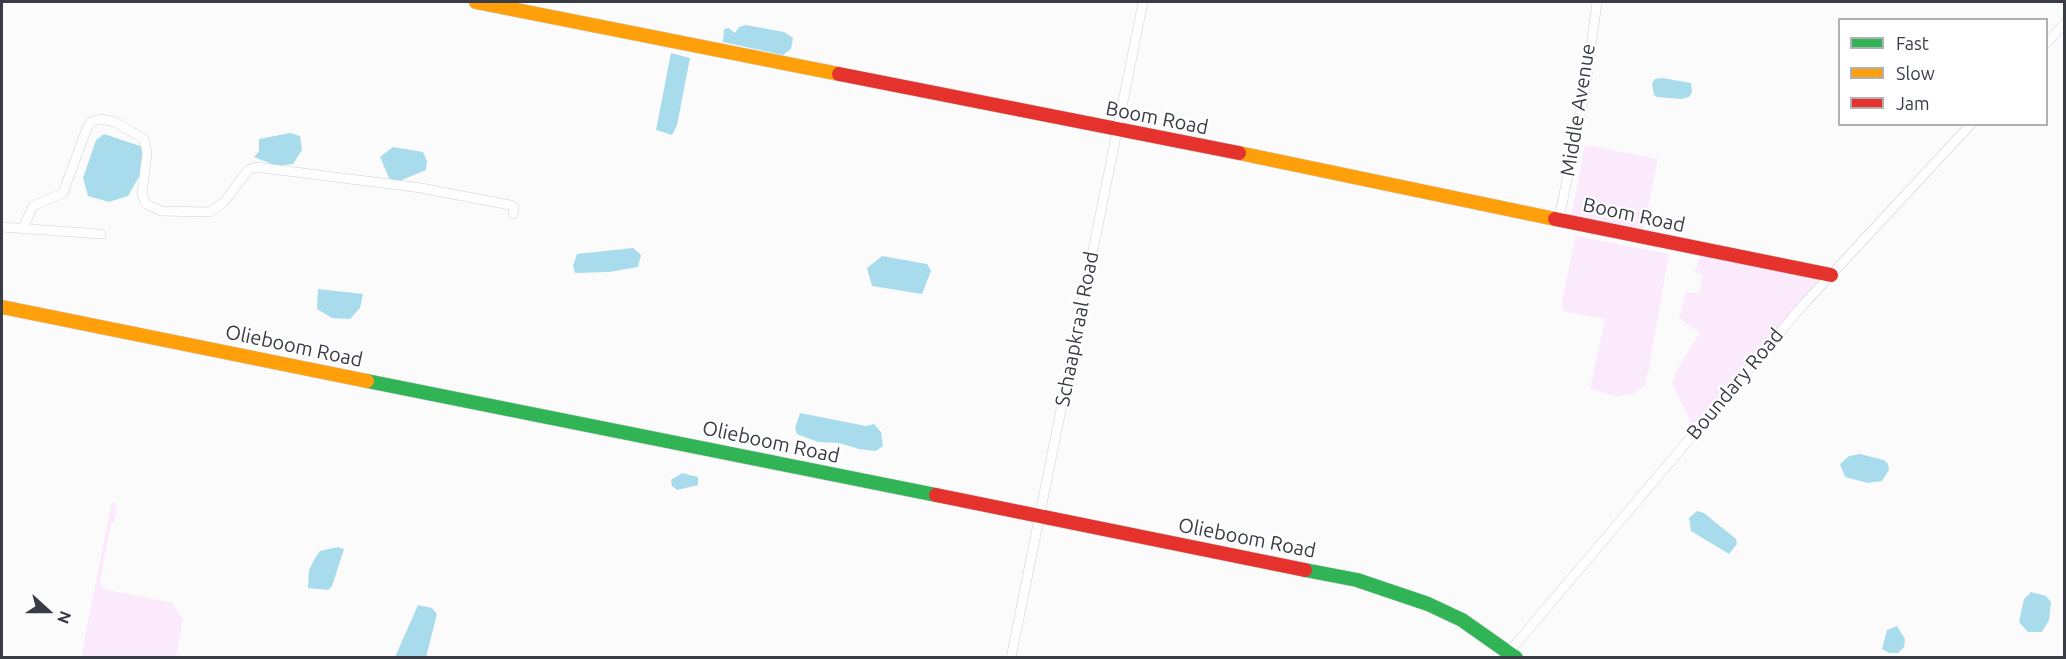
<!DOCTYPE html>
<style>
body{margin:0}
#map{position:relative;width:2066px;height:659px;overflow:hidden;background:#fbfbfb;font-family:Ubuntu,sans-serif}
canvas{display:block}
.frame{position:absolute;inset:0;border:3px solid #393c45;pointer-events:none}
.legend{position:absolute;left:1838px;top:18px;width:210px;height:108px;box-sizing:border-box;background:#fff;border:2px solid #b0b1b5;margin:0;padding:8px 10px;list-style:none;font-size:18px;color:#393c45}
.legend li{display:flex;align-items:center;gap:12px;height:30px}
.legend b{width:30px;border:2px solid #b0b1b5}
.north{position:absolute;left:18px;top:581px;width:60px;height:60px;-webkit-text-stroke:4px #fff;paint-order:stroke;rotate:111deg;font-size:16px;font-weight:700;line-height:24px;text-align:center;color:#393c45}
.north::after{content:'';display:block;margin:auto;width:21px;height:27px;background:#393c45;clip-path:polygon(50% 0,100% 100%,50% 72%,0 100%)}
</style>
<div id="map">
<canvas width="2066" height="659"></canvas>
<div class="frame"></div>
<ul class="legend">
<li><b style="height:8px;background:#30b455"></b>Fast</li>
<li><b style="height:8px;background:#ff9f0a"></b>Slow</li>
<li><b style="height:8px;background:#e5322d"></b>Jam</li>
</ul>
<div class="north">N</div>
</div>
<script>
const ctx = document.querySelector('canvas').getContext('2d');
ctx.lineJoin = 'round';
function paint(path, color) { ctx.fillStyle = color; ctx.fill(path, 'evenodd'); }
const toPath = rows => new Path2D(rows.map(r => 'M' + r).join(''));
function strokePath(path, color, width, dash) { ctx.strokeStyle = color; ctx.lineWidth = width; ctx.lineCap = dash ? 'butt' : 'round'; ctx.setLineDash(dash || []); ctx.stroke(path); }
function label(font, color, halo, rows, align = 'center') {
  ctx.font = font + ' Ubuntu,sans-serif'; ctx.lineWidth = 4.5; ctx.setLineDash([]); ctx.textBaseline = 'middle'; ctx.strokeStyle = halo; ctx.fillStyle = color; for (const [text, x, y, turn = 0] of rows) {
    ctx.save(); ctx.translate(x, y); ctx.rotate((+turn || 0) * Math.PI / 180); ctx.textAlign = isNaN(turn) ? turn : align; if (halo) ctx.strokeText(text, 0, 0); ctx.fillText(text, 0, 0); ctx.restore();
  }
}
paint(toPath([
 [1585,145,1658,159,1643,233,1571,217],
 [1576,236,1669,254,1648,373,1644,386,1633,394,1616,396,1590,389,1605,319,1565,312,1561,304],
 [1700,256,1812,277,1817,281,1816,285,1740,376,1691,429,1688,415,1672,384,1675,373,1700,333,1679,318,1686,292,1699,293,1703,275,1695,272],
 [112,501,117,507,114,522,111,523,100,582,104,589,172,603,183,619,176,657,81,657]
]), '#faeafc');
paint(toPath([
 [746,25,784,32,793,38,791,49,783,55,723,42,724,29,729,28,735,33,739,27],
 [671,53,690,58,677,125,672,135,656,130],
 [1662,78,1691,83,1692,92,1689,97,1682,99,1657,97,1654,95,1652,83,1655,79],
 [290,133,300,136,302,150,293,164,277,166,254,157,259,151,259,139],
 [104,134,146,148,140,175,128,196,109,202,88,196,83,178,96,140],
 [393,147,423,152,427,161,426,170,397,182,389,178,380,157],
 [633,248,641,255,638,267,609,272,575,273,573,266,577,254],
 [882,256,927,264,931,271,922,294,872,286,867,268],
 [318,289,363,294,360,308,350,319,332,318,317,309],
 [800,413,866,426,874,424,881,432,883,446,876,451,859,449,839,443,818,442,797,434,795,428],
 [1860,454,1884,460,1888,464,1889,470,1882,481,1868,483,1845,477,1840,464,1849,456],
 [682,473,698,477,698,485,677,490,672,486,671,480],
 [1697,511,1704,513,1736,539,1737,544,1729,554,1691,531,1689,518],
 [338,547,344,549,332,586,328,590,308,588,309,570,315,558,320,551],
 [2031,592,2046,596,2051,602,2049,620,2042,632,2028,632,2019,622,2024,599],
 [418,605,432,608,437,614,426,657,395,657],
 [1897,626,1905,639,1904,647,1898,653,1889,653,1882,649,1887,630]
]), '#a8dcec');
const street = toPath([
 [2046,44,2064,24],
 [1559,219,1585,91,1597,2],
 [2,227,101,234],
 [23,228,33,206,63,193,87,128,91,122,101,119,115,122,144,139,147,153,142,194,146,204,161,211,210,212,224,202,248,170,256,167,421,188,510,205,514,207,513,214],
 [1509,652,1803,305,1971,124],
 [1011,658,1143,2]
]);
const fast = toPath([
 [367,381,936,495],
 [1305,570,1357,580,1428,604,1462,620,1516,658]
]);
const slow = toPath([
 [476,2,839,74],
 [1239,153,1555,219],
 [2,307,367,381]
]);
const jam = toPath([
 [839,74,1239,153],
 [1555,219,1831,275],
 [936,495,1305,570]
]);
strokePath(street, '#ced0d4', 10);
strokePath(fast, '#ced0d4', 15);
strokePath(slow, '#ced0d4', 15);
strokePath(jam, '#ced0d4', 15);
strokePath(street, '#fefefe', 9);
strokePath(fast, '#30b455', 14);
strokePath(slow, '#ff9f0a', 14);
strokePath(jam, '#e5322d', 14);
label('20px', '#393c45', '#fff', [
 ["Middle Avenue",1578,110,-81],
 ["Boom Road",1157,118,11],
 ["Boom Road",1634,215,12],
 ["Schaapkraal Road",1077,329,-79],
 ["Olieboom Road",294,346,12],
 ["Boundary Road",1735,384,-50],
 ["Olieboom Road",771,442,12],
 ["Olieboom Road",1247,538,11]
]);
</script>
